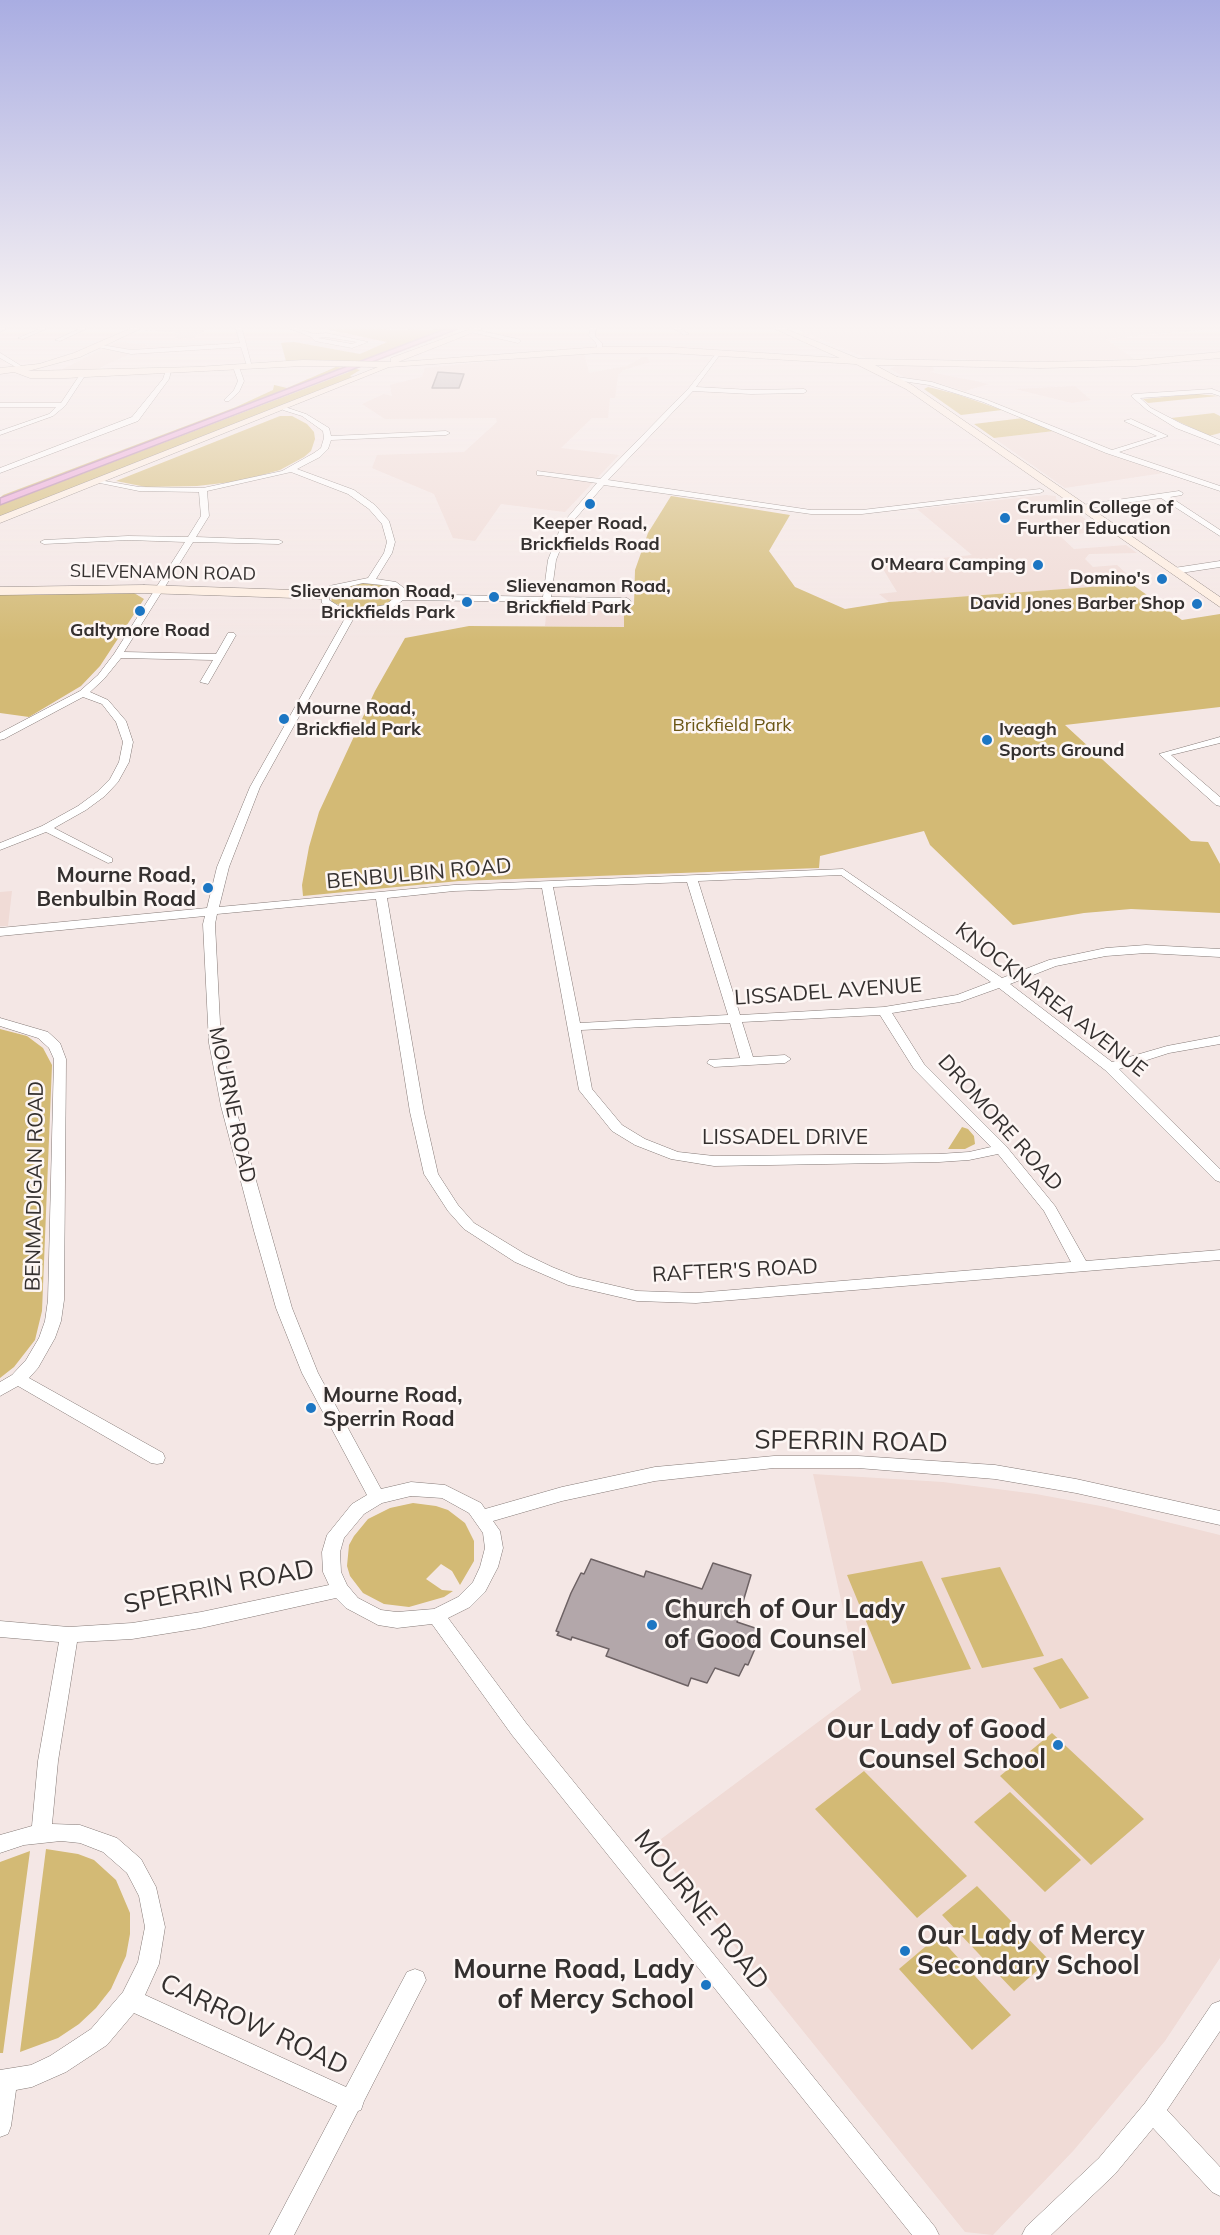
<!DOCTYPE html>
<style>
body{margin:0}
canvas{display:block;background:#f4e7e5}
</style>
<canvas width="1220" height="2235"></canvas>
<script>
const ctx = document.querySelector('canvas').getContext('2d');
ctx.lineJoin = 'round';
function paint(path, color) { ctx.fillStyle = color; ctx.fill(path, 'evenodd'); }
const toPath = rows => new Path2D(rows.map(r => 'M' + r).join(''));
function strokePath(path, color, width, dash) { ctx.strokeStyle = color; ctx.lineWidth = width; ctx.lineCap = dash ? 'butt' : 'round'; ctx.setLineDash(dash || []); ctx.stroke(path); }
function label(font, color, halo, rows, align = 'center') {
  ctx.font = font + ' Mulish,sans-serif'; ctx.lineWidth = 5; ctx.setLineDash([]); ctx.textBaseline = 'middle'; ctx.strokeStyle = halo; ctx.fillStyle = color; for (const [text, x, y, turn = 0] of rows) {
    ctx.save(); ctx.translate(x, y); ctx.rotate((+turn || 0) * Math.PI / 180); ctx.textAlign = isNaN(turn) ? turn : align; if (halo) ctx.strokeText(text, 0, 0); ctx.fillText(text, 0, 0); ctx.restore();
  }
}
paint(toPath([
 [145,329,207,329,192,339,175,338,179,334,171,332,143,330],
 [796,329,1210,329,1106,339,1134,359,1053,361,867,358],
 [117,342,148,345,93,371,61,370],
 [584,352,589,373,627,366,643,357,647,357,650,362,623,370,618,375,615,398,610,398,608,418,592,418,561,448,619,455,565,512,501,504,475,541,453,538,434,494,372,468,377,455,464,452,497,422,496,418,385,419,362,404,384,394,392,396,390,385,422,377,425,368],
 [932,364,934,371,930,372,989,384,965,391,941,384,908,379,890,369,898,365],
 [1075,386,1091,400,1072,403,1015,389],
 [1054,431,1091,447,1163,473,1065,488,994,438],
 [1046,495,1056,496,1056,499,1103,531,1060,536,1074,549,1126,545,1137,553,1089,554,1085,559,1093,567,1117,565,1127,574,1117,576,1122,580,1105,586,889,602,879,594,897,592,880,564,972,555,917,509],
 [547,604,624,605,624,627,545,626],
 [12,891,8,926,0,926,0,892],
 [813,1474,943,1482,1036,1494,1106,1507,1220,1535,1220,1958,1165,2041,1074,2150,993,2235,965,2232,653,1845,861,1690]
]), '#f0dbd6');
paint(toPath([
 [316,329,384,329,393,330,445,329,365,361,286,361,281,343,294,342,360,354,387,342,325,329,312,330],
 [336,367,346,368,0,498,3,495,236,407,273,390,274,385,287,388],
 [352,368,360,370,350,376,353,377,0,517,0,505,349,372],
 [928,387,956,394,1002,410,961,415,924,389],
 [1197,394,1218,396,1148,403,1143,399],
 [1214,413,1220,416,1220,433,1209,436,1171,418],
 [280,416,292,416,307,424,314,432,315,439,311,451,304,457,280,470,240,481,197,486,146,487,116,481],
 [1023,418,1054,431,994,438,974,424],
 [671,496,790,515,769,551,795,587,845,609,889,602,1104,586,1126,580,1182,620,1220,614,1220,707,1065,725,1191,841,1208,842,1220,864,1220,913,1131,909,1084,913,1013,925,930,845,924,831,820,856,819,868,459,881,303,896,302,885,309,847,319,812,375,691,405,638,469,626,624,627,624,605,634,605,635,570,648,533],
 [363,582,386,585,397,592,390,596,392,601,377,608,350,609,331,602,333,591,339,587],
 [134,593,144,599,100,666,81,686,29,717,0,713,0,595],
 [0,1029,27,1036,43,1048,52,1065,42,1311,35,1340,14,1367,0,1378],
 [962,1127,968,1129,974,1136,975,1144,965,1149,948,1149],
 [413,1503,436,1506,448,1510,465,1523,474,1541,474,1561,460,1585,452,1571,441,1564,426,1579,442,1590,453,1591,444,1597,409,1607,384,1604,363,1593,350,1576,347,1566,349,1545,354,1536,368,1519,390,1508],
 [922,1561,971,1669,892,1684,847,1575],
 [1000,1567,1044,1656,982,1668,941,1578],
 [1062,1658,1089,1698,1060,1709,1033,1668],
 [1052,1733,1144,1819,1091,1865,1000,1776],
 [864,1771,967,1876,917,1918,815,1809],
 [1010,1792,1081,1860,1045,1892,974,1822],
 [46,1849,78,1854,94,1860,116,1880,130,1913,130,1934,126,1956,111,1989,96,2008,79,2024,58,2038,20,2052],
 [30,1851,3,2053,0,2053,0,1862],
 [977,1886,1049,1960,1014,1991,942,1915],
 [938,1936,1011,2015,972,2050,899,1969]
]), '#d3ba75');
const water = toPath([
 [445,329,458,329,0,505,0,498,445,329]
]);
paint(water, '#eaa2d8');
strokePath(water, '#b380a5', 1.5);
const building = toPath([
 [438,372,464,374,459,388,432,388,438,372],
 [591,1559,644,1577,646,1571,702,1589,713,1563,751,1575,737,1622,758,1629,752,1642,757,1644,748,1665,745,1664,739,1676,715,1668,707,1683,691,1678,688,1686,606,1656,609,1649,572,1637,571,1640,557,1635,559,1632,556,1631,571,1593,581,1573,584,1574,591,1559]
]);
paint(building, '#b3a7aa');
strokePath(building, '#6d6264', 1.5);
const street = toPath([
 [0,329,6,329,0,332,0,329],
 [39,329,46,329,23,339,18,338,39,329],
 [79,329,86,329,60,341,55,340,79,329],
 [236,329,242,329,252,367,247,366,241,347,131,354,93,346,96,344,131,350,240,343,236,329],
 [291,329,299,329,314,334,326,333,368,342,352,348,315,341,311,337,291,329],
 [326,337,357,342,352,344,318,338,326,337],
 [472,329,518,339,521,341,518,343,470,332,472,329],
 [590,329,596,329,595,336,602,343,602,351,598,351,596,343,589,336,590,329],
 [674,329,681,329,689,334,684,335,674,329],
 [718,351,721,353,696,387,751,390,804,389,807,391,804,393,751,394,693,391,608,480,811,510,862,510,1040,489,1044,491,1040,493,862,514,811,514,604,485,570,525,556,560,551,597,627,598,631,601,630,603,403,600,391,609,363,615,356,614,260,787,229,867,219,907,454,885,843,869,1002,978,1049,960,1106,948,1146,945,1220,949,1220,957,1146,953,1106,956,1056,966,1010,984,1112,1062,1167,1046,1220,1036,1220,1044,1169,1053,1119,1069,1220,1169,1220,1182,1215,1180,1105,1070,999,988,960,1002,892,1013,924,1064,1006,1146,1055,1206,1086,1261,1220,1250,1220,1260,696,1303,637,1301,568,1285,515,1262,464,1229,448,1211,424,1174,410,1112,376,899,217,914,215,924,221,1043,235,1106,292,1308,318,1373,381,1489,411,1482,445,1485,481,1503,485,1509,562,1487,655,1467,774,1456,858,1456,995,1465,1076,1479,1220,1511,1220,1525,1076,1493,995,1479,858,1468,774,1468,655,1481,562,1501,493,1521,500,1531,503,1548,498,1567,485,1592,470,1607,448,1618,526,1723,935,2227,939,2235,912,2235,512,1735,432,1624,397,1628,378,1625,346,1608,336,1598,201,1628,132,1639,77,1642,58,1761,52,1824,80,1825,117,1838,141,1859,156,1887,165,1927,159,1964,145,1995,346,2087,407,1972,415,1969,423,1972,426,1980,364,2101,361,2110,358,2111,294,2235,269,2235,337,2106,134,2013,107,2045,66,2072,32,2087,16,2090,11,2126,8,2134,0,2137,0,2070,31,2065,50,2056,91,2029,123,1992,138,1962,145,1927,139,1896,127,1873,103,1852,80,1843,61,1841,24,1845,0,1853,0,1835,32,1826,38,1761,59,1642,0,1637,0,1621,69,1627,132,1623,201,1612,329,1585,323,1572,322,1552,327,1535,352,1504,367,1495,302,1373,276,1308,254,1231,221,1106,209,1043,203,924,205,916,0,936,0,928,207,908,217,867,250,787,348,613,335,611,322,603,321,595,329,586,368,578,384,553,387,542,382,524,369,509,348,494,291,472,207,491,209,516,196,537,279,540,283,542,279,544,193,542,124,652,216,654,228,633,234,633,236,635,208,684,200,682,213,660,121,658,104,679,90,692,108,700,126,721,133,742,129,762,118,782,105,796,86,810,54,828,112,858,112,862,108,863,46,832,0,850,0,843,42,826,78,806,97,792,110,779,119,762,123,742,116,722,102,704,83,697,4,739,0,740,0,733,80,691,98,675,114,654,185,542,128,540,44,544,40,542,44,540,128,536,188,537,201,516,199,492,139,491,95,482,99,480,139,487,203,488,282,471,314,453,321,448,324,438,323,431,302,416,283,410,283,408,285,407,306,414,329,428,331,436,446,431,450,433,446,435,331,440,328,449,320,457,297,469,354,490,375,505,389,521,395,542,392,553,376,579,396,582,404,588,405,594,543,597,548,560,562,524,597,483,540,475,537,475,537,471,600,479,689,388,718,351],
 [363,583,391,586,397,591,397,596,385,605,363,609,340,607,329,600,329,596,335,590,363,583],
 [841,875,991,982,957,995,884,1007,740,1015,698,881,841,875],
 [687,882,728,1015,580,1023,553,887,687,882],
 [542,888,579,1090,612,1131,635,1145,671,1159,714,1166,939,1162,969,1160,998,1154,1044,1211,1071,1262,696,1293,637,1291,577,1277,552,1267,525,1254,474,1223,458,1205,438,1174,424,1112,387,898,454,891,542,888],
 [880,1015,914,1069,991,1147,969,1152,939,1154,714,1156,678,1152,645,1139,622,1125,592,1089,581,1030,730,1023,740,1058,709,1060,707,1063,714,1067,785,1063,791,1059,785,1055,753,1057,742,1022,880,1015],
 [411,1496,442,1498,469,1513,483,1533,485,1548,480,1567,473,1582,458,1597,434,1609,397,1612,381,1610,358,1598,347,1585,341,1572,340,1552,344,1538,364,1514,382,1503,411,1496],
 [0,353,2,354,26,369,21,370,0,358,0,353],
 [236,365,239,367,244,381,239,392,229,401,225,401,225,399,234,390,238,381,233,367,236,365],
 [166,370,171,371,169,379,138,421,0,473,0,468,132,417,163,379,166,370],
 [81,373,86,374,65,406,53,416,0,435,0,431,49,414,56,407,0,407,0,403,61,403,81,373],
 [897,377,932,382,987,400,1112,450,1157,436,1124,421,1131,419,1168,436,1119,452,1220,486,1220,491,1106,453,983,402,929,385,895,380,897,377],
 [1212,389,1220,392,1220,396,1211,393,1140,398,1151,408,1182,424,1220,440,1220,445,1176,428,1147,410,1131,396,1134,394,1212,389],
 [1179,491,1183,493,1182,495,1170,497,1220,530,1220,536,1161,498,1082,509,1078,507,1082,505,1179,491],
 [1220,561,1220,567,1174,574,1170,571,1174,568,1220,561],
 [1220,737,1220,743,1171,755,1220,797,1220,806,1216,805,1159,754,1220,737],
 [0,1018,48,1032,60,1043,66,1059,64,1300,61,1321,55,1338,38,1368,29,1378,163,1453,165,1458,163,1463,157,1464,151,1463,18,1386,0,1396,0,1382,12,1375,26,1360,39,1338,45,1321,48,1300,54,1059,49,1048,38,1038,0,1026,0,1018],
 [1220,2001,1220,2031,1167,2110,1220,2167,1220,2196,1212,2192,1153,2128,1115,2174,1051,2235,1022,2235,1026,2227,1099,2158,1145,2103,1212,2004,1220,2001]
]);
const secondary = toPath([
 [129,329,140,329,80,357,28,371,197,367,303,360,391,362,391,358,470,329,482,329,398,362,600,347,668,347,840,358,775,329,786,329,859,359,867,359,1040,362,1136,360,1220,352,1220,358,1136,366,1040,368,875,365,912,385,1220,597,1220,607,906,389,856,364,668,353,600,353,389,367,0,523,0,516,378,367,303,366,66,378,30,378,14,372,0,374,0,368,39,364,74,353,129,329],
 [144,585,325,591,331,595,325,599,144,593,0,595,0,587,144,585]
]);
strokePath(street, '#857a77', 1);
strokePath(secondary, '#857a77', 1);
paint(street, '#fff');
paint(secondary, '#feeee1');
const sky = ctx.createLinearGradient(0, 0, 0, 641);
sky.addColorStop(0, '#a9ade2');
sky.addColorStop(0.51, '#faf4f3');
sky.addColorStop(1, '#faf4f300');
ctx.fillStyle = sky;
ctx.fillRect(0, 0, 1220, 641);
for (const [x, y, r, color] of [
 [590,504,6,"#1c76c3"],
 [1005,518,6,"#1c76c3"],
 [1038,565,6,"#1c76c3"],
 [1162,579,6,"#1c76c3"],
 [494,597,6,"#1c76c3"],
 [467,602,6,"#1c76c3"],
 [1197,604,6,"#1c76c3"],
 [140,611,6,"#1c76c3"],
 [284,719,6,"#1c76c3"],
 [987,740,6,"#1c76c3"],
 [208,888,6,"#1c76c3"],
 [311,1408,6,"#1c76c3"],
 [652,1625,6,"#1c76c3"],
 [1058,1745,6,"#1c76c3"],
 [905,1951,6,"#1c76c3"],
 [706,1985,6,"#1c76c3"]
]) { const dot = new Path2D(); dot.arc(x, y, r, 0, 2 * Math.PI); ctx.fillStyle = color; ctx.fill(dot); strokePath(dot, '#fdf6f4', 2); }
label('bold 18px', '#34302f', '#fdf6f4', [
 ["Crumlin College of",1017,508],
 ["Further Education",1017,529],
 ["Keeper Road,",590,524,"center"],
 ["Brickfields Road",590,545,"center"],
 ["O'Meara Camping",1026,565,"right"],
 ["Domino's",1150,579,"right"],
 ["Slievenamon Road,",506,587],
 ["Brickfield Park",506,608],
 ["Slievenamon Road,",455,592,"right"],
 ["Brickfields Park",455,613,"right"],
 ["David Jones Barber Shop",1185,604,"right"],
 ["Galtymore Road",140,631,"center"],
 ["Mourne Road,",296,709],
 ["Brickfield Park",296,730],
 ["Iveagh",999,730],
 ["Sports Ground",999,751]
], 'left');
label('18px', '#34302f', '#fdf6f4', [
 ["SLIEVENAMON ROAD",163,573,1]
]);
label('18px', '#6a5514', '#fdf6f4', [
 ["Brickfield Park",732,726]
]);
label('21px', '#34302f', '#fdf6f4', [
 ["BENBULBIN ROAD",419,874,-5],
 ["LISSADEL AVENUE",828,992,-4],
 ["KNOCKNAREA AVENUE",1051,1000,38],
 ["MOURNE ROAD",232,1105,78],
 ["DROMORE ROAD",1000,1123,48],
 ["LISSADEL DRIVE",785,1138],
 ["BENMADIGAN ROAD",35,1186,-89],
 ["RAFTER'S ROAD",735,1271,-3]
]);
label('bold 21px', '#34302f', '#fdf6f4', [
 ["Mourne Road,",196,876],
 ["Benbulbin Road",196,900],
 ["Mourne Road,",323,1396,"left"],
 ["Sperrin Road",323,1420,"left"]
], 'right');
label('26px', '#34302f', '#fdf6f4', [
 ["SPERRIN ROAD",851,1442,1],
 ["SPERRIN ROAD",219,1587,-11],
 ["MOURNE ROAD",701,1910,51],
 ["CARROW ROAD",254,2025,25]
]);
label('bold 26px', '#34302f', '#fdf6f4', [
 ["Church of Our Lady",664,1610],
 ["of Good Counsel",664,1640],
 ["Our Lady of Good",1046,1730,"right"],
 ["Counsel School",1046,1760,"right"],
 ["Our Lady of Mercy",917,1936],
 ["Secondary School",917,1966],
 ["Mourne Road, Lady",694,1970,"right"],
 ["of Mercy School",694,2000,"right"]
], 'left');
</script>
